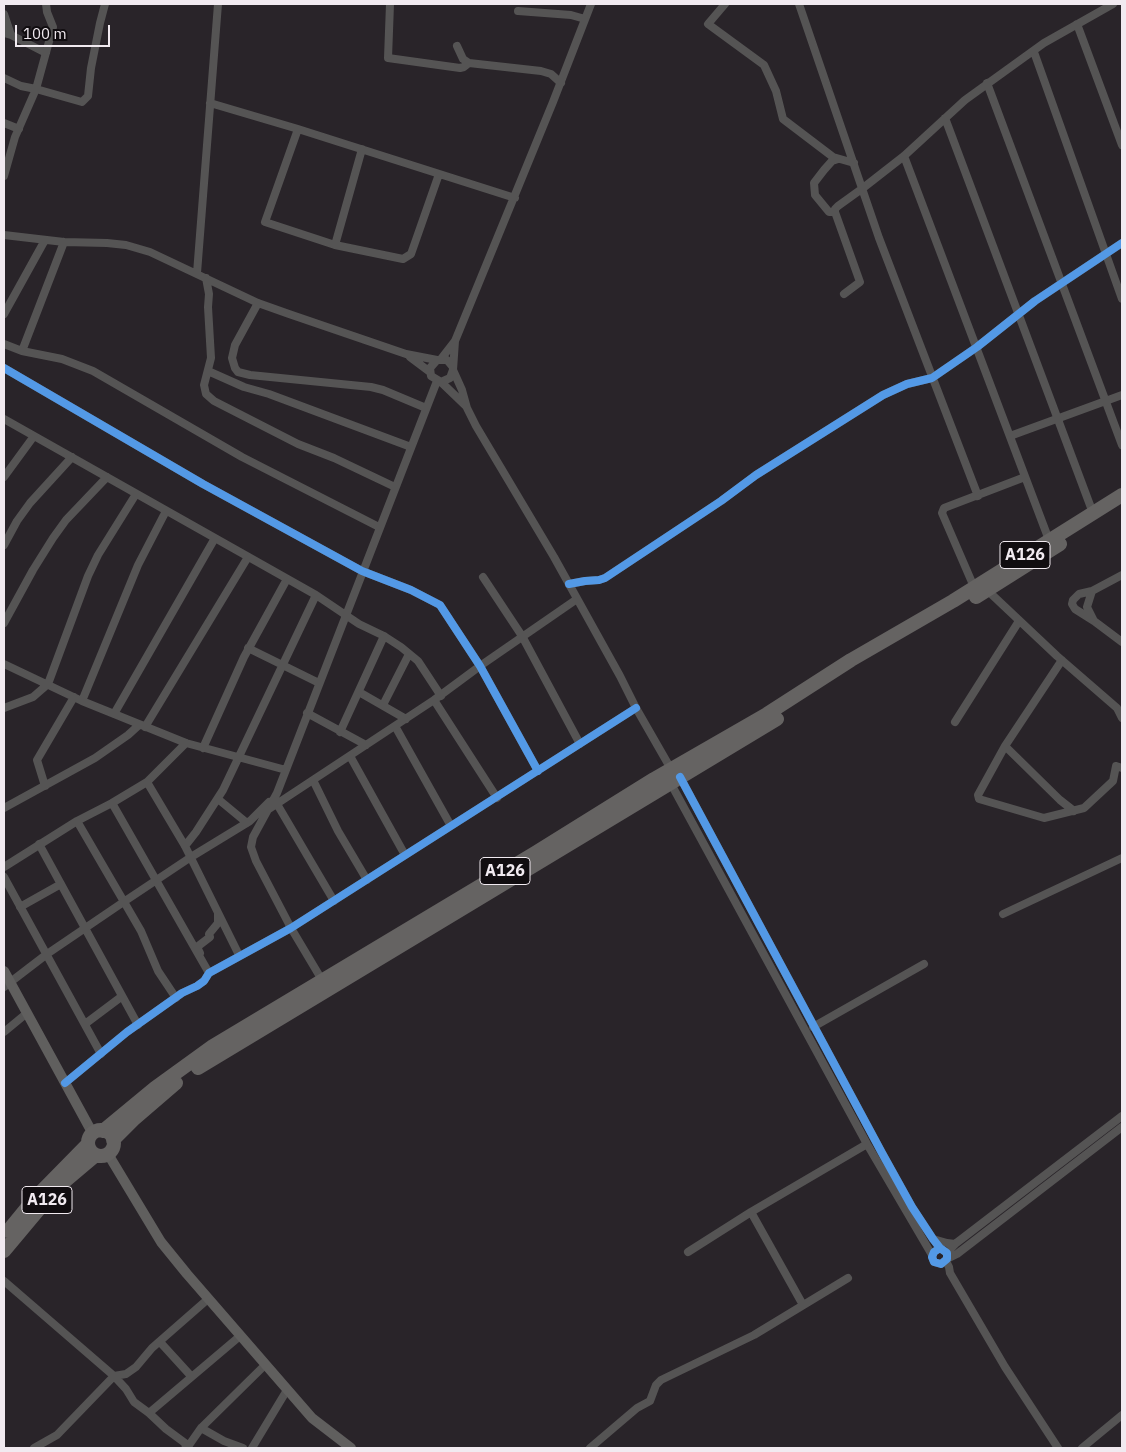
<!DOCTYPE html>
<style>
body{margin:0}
#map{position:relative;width:1126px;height:1452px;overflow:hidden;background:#292429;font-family:"IBM Plex Sans",sans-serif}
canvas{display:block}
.frame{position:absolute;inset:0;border:5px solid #f1eaf0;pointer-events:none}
.scale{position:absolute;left:15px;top:25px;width:95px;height:22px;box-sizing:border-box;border:2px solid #f1eaf0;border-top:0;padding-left:6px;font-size:15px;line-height:18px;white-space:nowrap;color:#f1eaf0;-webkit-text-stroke:4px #110d10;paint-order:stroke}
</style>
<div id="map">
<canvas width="1126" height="1452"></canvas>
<div class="frame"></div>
<div class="scale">100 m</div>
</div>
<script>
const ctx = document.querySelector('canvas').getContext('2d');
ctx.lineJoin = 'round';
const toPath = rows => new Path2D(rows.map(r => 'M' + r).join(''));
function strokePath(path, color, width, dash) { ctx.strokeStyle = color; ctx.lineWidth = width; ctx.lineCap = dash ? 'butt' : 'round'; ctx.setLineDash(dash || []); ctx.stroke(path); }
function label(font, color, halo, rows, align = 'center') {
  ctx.font = font + ' "IBM Plex Sans",sans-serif'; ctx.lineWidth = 4.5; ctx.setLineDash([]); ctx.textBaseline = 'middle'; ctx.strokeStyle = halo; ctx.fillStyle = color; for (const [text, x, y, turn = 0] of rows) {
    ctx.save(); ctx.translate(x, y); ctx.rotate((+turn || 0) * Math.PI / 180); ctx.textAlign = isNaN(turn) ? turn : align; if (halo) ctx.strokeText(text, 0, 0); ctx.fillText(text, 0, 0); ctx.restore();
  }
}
strokePath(toPath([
 [46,4,47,12,53,27,36,89,82,102,88,96,91,68,100,23,105,4],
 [390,4,388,58,460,68,464,67,469,63],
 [725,4,708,24,764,65,776,91,783,119,833,157,854,163],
 [799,4,879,238,978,496],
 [518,11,571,15,585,19],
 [4,14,11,35],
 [1077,24,1122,145],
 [4,33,11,35,46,53],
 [457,46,463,59,469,63,541,71,551,74,561,83],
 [1034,52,1122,299],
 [4,78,21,86,36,89,15,137,4,176],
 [987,83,1122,445],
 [210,103,298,129,515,198],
 [945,118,1093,513],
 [4,123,19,129],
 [298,129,265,222,335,245,362,149],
 [904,156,1049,540],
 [835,212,829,212,815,195,814,183,824,170,832,161,838,159],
 [4,235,64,242,107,243,126,245,150,252,258,303,289,314,406,354,437,360],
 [335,245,403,259,411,254,439,174],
 [197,273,218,4],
 [206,278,209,294,208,307,211,358,204,385,206,394,214,401,298,444,334,458,395,487],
 [844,294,860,282,835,212,835,209,838,206,863,188,904,156,965,100,1044,43,1113,4],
 [258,303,235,345,232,358,235,368,238,372,250,375,371,387,383,390,426,408],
 [4,314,45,240],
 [4,344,22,351,62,359,93,371,242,457,379,527],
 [22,351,64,242],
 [410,357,430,372],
 [441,359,455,341,553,102,591,4],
 [452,366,447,360,437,360,430,368,431,376,441,382,450,378,453,370,455,341],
 [4,368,203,484,362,571,411,590,440,605,480,666,538,771],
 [453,370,462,390,467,408,476,426,554,557,620,676,636,708,671,769],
 [208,371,244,387,269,394,411,447],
 [441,382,466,406],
 [4,419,316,595,359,624,384,636,401,647,418,661,441,696],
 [1010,436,1122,395],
 [4,477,34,436],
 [4,545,17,521,30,503,72,457],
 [483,577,522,636,580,744],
 [569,584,585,581,599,580,605,578,721,501,756,475,883,395,907,384,932,378,977,347,1035,301,1122,243],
 [974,587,942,513,944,508,1025,477],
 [987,590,1057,656,1117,708,1122,718],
 [1092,591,1087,607,1094,621,1122,642],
 [1094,621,1075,609,1072,604,1073,600,1079,594,1092,591,1122,575],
 [4,623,33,570,53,538,66,520,107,477],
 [248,648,319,683],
 [1062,660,1005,746,1060,800,1074,811],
 [4,664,82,701,186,743,286,770],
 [359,692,406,719],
 [434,700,497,798],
 [82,701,138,565,166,511],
 [383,705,409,654],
 [4,708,33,697,48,684,88,576,98,555,136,494],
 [307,713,366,745],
 [114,714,215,538],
 [955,722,1019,621],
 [395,726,451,826],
 [145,727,248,557],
 [340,732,384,636],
 [1005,746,978,795,979,799,1044,818,1084,808,1113,781,1116,766,1122,768],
 [203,748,244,657,287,579],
 [350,756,405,855],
 [680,777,882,1153,912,1207,933,1239,940,1248,947,1253,947,1259,941,1264,934,1262,932,1257,934,1252,940,1248],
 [313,780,338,831,367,880],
 [147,782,185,846,239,955],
 [670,782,867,1144,932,1255],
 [45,786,37,760,74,697],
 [218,799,247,823],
 [112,803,209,973],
 [277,804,334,901],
 [4,808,95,758,128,735,139,725],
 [269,809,434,700,480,666,577,599],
 [77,821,141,931,158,971,176,998],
 [39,844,138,1025],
 [185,846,196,832,223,790,316,595],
 [4,867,77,821,112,803,147,782,186,743],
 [4,877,101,1054],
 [20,907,61,884],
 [1003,914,1122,858],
 [200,953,197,947,210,937,209,934,218,923,218,914],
 [322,980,291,928,256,861,251,847,253,837,277,793,437,381],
 [4,987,47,954,125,901,191,857,250,821,269,802],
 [85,1024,121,997],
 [813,1027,924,964],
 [4,1032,27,1013],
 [65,1083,127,1032,182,993,197,986,204,981,209,973,291,928,636,708],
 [751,1212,803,1305],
 [933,1239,947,1243,955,1244],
 [688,1252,751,1212,867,1144],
 [947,1253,955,1244,1122,1116],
 [947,1259,957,1254,1122,1127],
 [946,1261,949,1267,950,1273,1005,1367,1058,1448],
 [4,1281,114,1376,126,1389,134,1402,149,1413,166,1429,185,1443,186,1448],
 [160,1342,191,1376],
 [149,1413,240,1336],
 [201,1428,224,1441,243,1448],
 [34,1448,57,1435,114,1376,126,1374,136,1367,152,1348,208,1299],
 [187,1448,201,1428,265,1365],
 [252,1448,287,1390],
 [590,1448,637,1408,650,1401,656,1385,661,1380,754,1335,848,1278],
 [1082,1448,1122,1415]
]), '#555454', 8);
strokePath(toPath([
 [4,971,93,1134],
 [108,1154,161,1242,187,1274,312,1418,351,1448]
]), '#605f5e', 10);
strokePath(toPath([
 [976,597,1060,544],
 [198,1068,777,719],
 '88 1143a13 13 0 1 1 26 0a13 13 0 1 1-26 0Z',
 [103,1131,155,1088,213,1046,535,853,654,779,767,714,851,660,953,601,1122,495],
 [113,1140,133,1120,176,1083],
 [8,1231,35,1198,88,1144],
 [4,1251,50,1196,64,1182,96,1155]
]), '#656362', 14);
strokePath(toPath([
 [4,368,203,484,362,571,411,590,440,605,480,666,538,771],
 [569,584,585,581,599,580,605,578,721,501,756,475,883,395,907,384,932,378,977,347,1035,301,1122,243],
 [680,777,882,1153,912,1207,933,1239,940,1248,947,1253,947,1259,941,1264,934,1262,932,1257,934,1252,940,1248],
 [65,1083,127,1032,182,993,197,986,204,981,209,973,291,928,636,708]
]), '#5399e6', 8);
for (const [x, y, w] of [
 [1025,555,50],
 [505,871,50],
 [47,1200,50]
]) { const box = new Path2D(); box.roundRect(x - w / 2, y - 13.5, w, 27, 4); ctx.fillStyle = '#110d10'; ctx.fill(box); strokePath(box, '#f1eaf0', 1); }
label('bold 16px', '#f1eaf0', null, [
 ["A126",1025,555],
 ["A126",505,871],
 ["A126",47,1200]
]);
</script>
